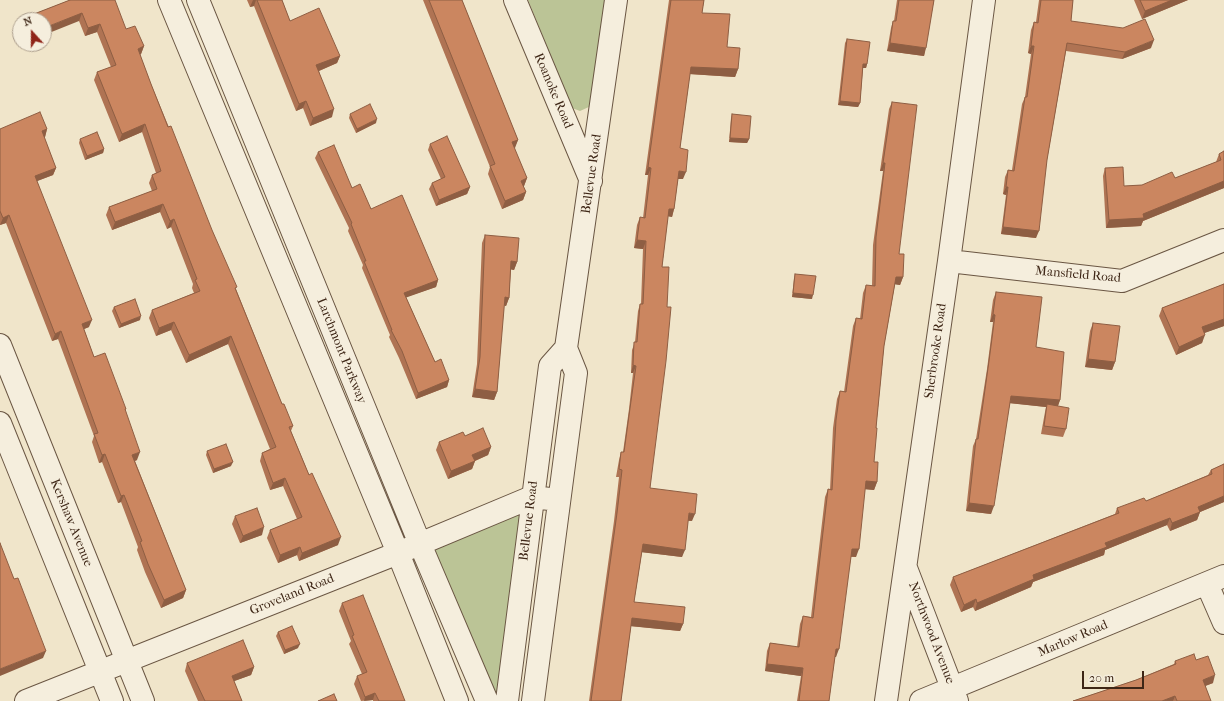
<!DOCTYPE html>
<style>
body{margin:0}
#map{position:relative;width:1224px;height:701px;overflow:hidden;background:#f0e5ca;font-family:"IM FELL French Canon",serif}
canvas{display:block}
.north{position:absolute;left:12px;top:12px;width:40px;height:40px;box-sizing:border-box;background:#f5eedd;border:1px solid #ac9e8d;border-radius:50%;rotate:339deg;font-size:11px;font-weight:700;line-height:16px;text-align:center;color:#3e2616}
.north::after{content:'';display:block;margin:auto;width:14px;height:18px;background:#8f2418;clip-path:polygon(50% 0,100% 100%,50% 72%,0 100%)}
.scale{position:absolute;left:1082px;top:671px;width:62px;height:18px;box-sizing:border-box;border:2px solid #3e2616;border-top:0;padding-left:5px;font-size:12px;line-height:14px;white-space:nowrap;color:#3e2616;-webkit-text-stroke:3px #f5eedd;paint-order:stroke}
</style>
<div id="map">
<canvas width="1224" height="701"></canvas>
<div class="north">N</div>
<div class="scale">20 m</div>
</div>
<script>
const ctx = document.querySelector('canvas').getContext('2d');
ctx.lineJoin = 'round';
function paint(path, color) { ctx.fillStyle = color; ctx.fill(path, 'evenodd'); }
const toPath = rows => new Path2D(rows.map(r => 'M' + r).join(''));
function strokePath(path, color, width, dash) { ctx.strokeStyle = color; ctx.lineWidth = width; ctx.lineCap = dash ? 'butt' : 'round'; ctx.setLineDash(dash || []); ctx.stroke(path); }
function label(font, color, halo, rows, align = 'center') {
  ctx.font = font + ' "IM FELL French Canon",serif'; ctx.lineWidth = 3; ctx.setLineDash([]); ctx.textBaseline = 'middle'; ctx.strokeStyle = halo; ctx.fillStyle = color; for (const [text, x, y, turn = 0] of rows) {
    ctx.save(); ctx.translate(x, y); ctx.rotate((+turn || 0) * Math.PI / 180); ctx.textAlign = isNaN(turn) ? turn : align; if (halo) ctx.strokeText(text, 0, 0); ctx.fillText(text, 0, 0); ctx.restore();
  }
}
paint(toPath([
 [528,0,608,0,591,106,580,111,572,108],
 [525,504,497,694,491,691,426,547]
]), '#bbc496');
const minor = toPath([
 [169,0,398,553,457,701],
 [198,0,420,544,487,701],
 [515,0,591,181],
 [949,261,1122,281,1224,240],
 [0,345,143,701],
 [0,423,112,701],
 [906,568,957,701],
 [1207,584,1224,623],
 [26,701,398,553,532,497,559,500],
 [507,701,550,366,566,348],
 [533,701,576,373,566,348,616,0],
 [886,701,949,261,984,0],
 [921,701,1224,576]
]);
strokePath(minor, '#6a5643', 24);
strokePath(minor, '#f5eedd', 22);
paint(toPath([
 [70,0,126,29,144,46,141,54,140,55,151,84,236,289,282,404,293,426,291,431,338,545,299,561,297,555,278,563,267,538,270,530,297,519,283,486,270,490,260,461,262,453,270,449,228,344,186,363,171,330,156,336,149,318,152,310,194,293,192,288,193,284,171,227,167,229,160,212,112,230,106,215,109,207,152,191,149,183,152,175,156,173,142,132,119,142,94,80,97,72,111,67,97,32,85,36,79,21,32,20,34,14],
 [247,0,282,0,290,21,340,56,337,63,319,71,332,117,310,126,303,108,296,111,254,6,250,7],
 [423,0,462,0,518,140,514,148,527,178,524,186,523,186,526,192,523,200,502,209,488,174,490,167],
 [669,0,704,0,702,13,727,47,738,69,735,77,690,74,680,148,683,179,678,179,674,209,672,217,668,216,662,267,650,488,692,521,688,521,682,557,642,552,634,602,683,624,680,631,631,626,621,701,589,701,614,521,619,477,616,477,619,460,621,452,623,452,629,409,633,373,631,373,632,350,635,342,638,311,640,304,641,304,643,249,634,248,637,225,640,217,643,218,648,175,645,175],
 [897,0,934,0,924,56,887,51,891,28,893,21,894,21],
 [1039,0,1073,0,1071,21,1151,48,1122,59,1066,51,1047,160,1036,238,1001,234,1006,195,1003,194,1005,177,1008,170,1012,170,1022,104,1025,97,1031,54,1028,53,1031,30,1034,22,1036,22],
 [1134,0,1188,0,1142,19],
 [847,39,867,64,866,68,863,68,860,103,858,107,838,105,845,43],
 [892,102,899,254,903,277,900,285,895,284,884,346,876,428,874,462,877,482,874,490,865,489,856,557,851,557,836,657,835,657,829,701,797,701,801,676,765,671,767,651,770,643,797,647,800,624,803,616,811,617,825,497,828,489,830,490,833,428,837,399,840,391,844,392,853,326,856,318,860,319,863,293,866,285,872,286,873,245,883,171,880,171,889,109],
 [350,114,376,123,356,133,349,118],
 [732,114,749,139,747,143,729,142,731,118],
 [0,129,47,129,45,137,44,137,56,168,53,175,37,181,89,327,84,329,94,357,126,409,125,411,137,460,135,461,186,590,183,598,161,608,145,572,137,550,138,547,121,502,118,503,102,462,99,463,92,442,94,436,58,339,52,341,6,223,0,225],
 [80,139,104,149,103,153,85,160,79,143],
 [430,144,470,187,467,194,436,206,429,189,432,183,441,179,428,150],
 [1224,151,1224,188,1143,221,1141,226,1106,228,1103,176,1105,168,1124,186,1142,185,1175,178,1216,162,1219,154],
 [318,152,352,188,438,280,436,287,406,297,435,362,449,380,447,387,416,399,399,358,389,337,390,335,362,268,363,265,348,231,349,228,315,158],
 [485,235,517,262,514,270,511,269,509,298,506,306,504,305,497,392,494,400,472,397,477,364,482,243],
 [795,274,812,299,792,297,794,278],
 [1224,284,1224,326,1204,333,1202,343,1176,355,1159,316,1162,308],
 [996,292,1036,347,1060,400,1058,406,1066,429,1063,437,1041,434,1045,412,1046,407,1010,403,991,514,966,511,973,446,976,439,987,369,993,322,990,322,993,300],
 [114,307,140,320,119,328,112,311],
 [1093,323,1115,362,1112,370,1085,367,1090,331],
 [465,436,491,447,488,455,475,461,472,469,448,479,436,450,439,442],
 [207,451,231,466,213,473,206,455],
 [1224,464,1224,502,1200,512,1197,520,1170,531,1167,525,1105,550,1104,555,1033,582,1031,587,975,611,973,607,961,612,950,585,953,577,1115,514,1117,508,1146,501,1208,475,1211,470],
 [235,516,262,535,240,543,232,524],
 [342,603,405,701,373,701,373,700,361,701,354,684,357,676,362,674,349,644,351,641,339,611],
 [278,632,298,648,284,654,276,636],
 [1196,660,1213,683,1205,686,1211,701,1073,701,1136,680,1174,664,1175,661],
 [187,663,254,667,251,675,234,681,242,701,198,701,185,671]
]), '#af7353');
paint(toPath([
 [253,0,256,0,254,6,250,7],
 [1172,0,1188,0,1142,19,1145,11],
 [82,13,79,21,44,35,44,28],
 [100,24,97,32,85,36,88,28],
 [1154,40,1151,48,1122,59,1125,52],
 [890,43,926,48,924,56,887,51],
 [144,46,141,54,135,57,138,49],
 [1031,46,1034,46,1031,54,1028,53],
 [340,56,337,63,314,73,316,65],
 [863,64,867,64,866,68,862,68],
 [691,67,738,69,735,77,689,74],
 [306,101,303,108,296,111,299,104],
 [840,101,860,103,858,107,838,105],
 [334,109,332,117,310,126,313,118],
 [377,119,376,123,356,133,357,129],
 [145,124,142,132,119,142,122,134],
 [47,129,45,137,39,139,42,131],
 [730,138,749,139,747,143,729,142],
 [518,140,515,148,509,150,512,142],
 [104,149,103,153,85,160,87,156],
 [883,163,885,163,883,171,880,171],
 [648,167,651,168,648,175,645,175],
 [56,168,53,175,32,183,35,176],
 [679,171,686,172,683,179,676,179],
 [527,178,524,186,518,189,521,181],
 [1224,181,1224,188,1143,221,1141,226,1106,228,1109,220,1143,214],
 [470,187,467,194,436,206,439,200],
 [1006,187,1008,187,1006,195,1003,194],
 [526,192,523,200,502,209,505,201],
 [163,204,160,212,112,230,115,222],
 [669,209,674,209,672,217,667,216],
 [9,215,6,223,0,225,3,218],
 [174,219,171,227,167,229,170,221],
 [1003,227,1039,231,1036,238,1001,234],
 [637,240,646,241,643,249,634,248],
 [511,261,517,262,514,270,508,269],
 [896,277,903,277,900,285,893,284],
 [438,280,436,287,402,299,404,293],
 [793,293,813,295,812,299,792,297],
 [505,297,509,298,506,306,502,305],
 [993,314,995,315,993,322,990,322],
 [141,316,140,320,119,328,121,324],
 [1224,319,1224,326,1199,335,1202,327],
 [92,320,89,327,79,331,82,324],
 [174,322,171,330,156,336,159,328],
 [61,331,58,339,52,341,55,334],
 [1205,335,1202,343,1176,355,1179,347],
 [231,336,228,344,186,363,189,355],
 [1088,359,1115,362,1112,370,1085,367],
 [633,365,636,366,633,373,631,373],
 [449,380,447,387,416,399,418,393],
 [475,389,497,392,494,400,472,397],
 [1011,396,1060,400,1057,408,1047,404,1046,407,1008,403],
 [491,447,488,455,470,463,472,455],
 [140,452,137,460,129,463,132,455],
 [105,454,102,462,99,463,102,455],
 [475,461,472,469,448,479,451,471],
 [233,462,231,466,213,473,214,469],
 [285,478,283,486,270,490,273,483],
 [866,481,877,482,874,490,863,489],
 [124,495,121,502,118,503,121,496],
 [1224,496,1224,502,1200,512,1197,520,1170,531,1172,523,1198,507],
 [969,503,994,506,991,514,966,511],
 [689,513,695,514,692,521,686,520],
 [1170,518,1167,525,1105,550,1104,555,1033,582,1031,587,975,611,977,603,1033,575,1105,543],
 [264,527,262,535,240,543,243,536],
 [341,537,338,545,299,561,302,553],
 [643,544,685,550,682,557,640,552],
 [300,547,297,555,278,563,280,555],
 [852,549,859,549,856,557,849,556],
 [186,590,183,598,161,608,164,600],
 [976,599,973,607,961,612,964,605],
 [632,618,683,624,680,631,629,626],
 [300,644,298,648,284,654,285,650],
 [836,649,839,649,836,657,833,657],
 [46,651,43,658,0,676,0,669],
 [767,664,803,668,801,676,765,671],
 [254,667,251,675,229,683,232,676],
 [1215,675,1213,683,1200,688,1203,680],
 [375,693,373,700,364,701,365,697],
 [1175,696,1173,701,1162,701]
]), '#8e5e43');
const building = toPath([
 [70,0,115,0,126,29,135,26,144,46,138,49,151,84,168,127,171,126,212,230,237,287,235,288,282,404,284,404,293,426,289,427,309,475,312,473,341,537,302,553,300,547,280,555,270,530,302,517,285,478,273,483,262,453,276,447,231,336,189,355,174,322,159,328,152,310,200,291,195,280,197,279,174,219,170,221,163,204,115,222,109,207,157,189,152,175,161,171,145,124,122,134,97,72,116,65,100,24,88,28,82,13,44,28,44,20,36,20,34,14,70,0],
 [257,0,282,0,290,21,319,8,340,56,316,65,334,109,313,118,306,101,299,104,257,0],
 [429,0,462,0,518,140,512,142,527,178,521,181,526,192,505,201,490,166,495,164,429,0],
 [671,0,704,0,702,13,730,14,727,47,740,48,738,69,691,67,680,148,688,150,686,172,679,171,674,209,669,209,662,267,669,267,667,307,671,307,666,361,650,488,697,494,695,514,689,513,685,550,643,544,634,602,685,607,683,624,632,618,621,701,591,701,617,513,622,470,619,469,621,452,624,452,631,401,636,366,633,365,634,342,637,342,640,304,643,304,646,241,637,240,640,217,645,218,651,168,648,167,671,0],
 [899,0,934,0,926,48,890,43,893,21,896,21,899,0],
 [1041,0,1073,0,1071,21,1123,28,1145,19,1154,40,1125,52,1067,43,1047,160,1039,231,1003,227,1008,187,1006,187,1008,170,1014,171,1025,97,1027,97,1034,46,1031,46,1034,22,1038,23,1041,0],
 [1140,0,1172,0,1145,11,1140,0],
 [847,39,870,42,867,64,863,64,860,103,840,101,847,39],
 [892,102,917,105,899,254,904,254,903,277,896,277,884,346,876,428,877,428,874,462,878,462,877,482,866,481,859,549,852,549,839,649,836,649,829,701,799,701,803,668,767,664,770,643,799,647,803,616,813,618,828,489,832,490,836,420,840,391,846,392,856,318,862,319,866,285,875,286,876,237,885,163,883,163,892,102],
 [370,104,377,119,357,129,350,114,370,104],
 [40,112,47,129,42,131,56,168,35,176,92,320,82,324,94,357,105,353,126,409,125,409,140,452,132,455,186,590,164,600,148,564,140,542,142,541,124,495,121,496,105,454,102,455,94,434,98,433,61,331,55,334,9,215,3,218,0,211,0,129,40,112],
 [732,114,751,116,749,139,730,138,732,114],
 [97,132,104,149,87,156,80,139,97,132],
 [447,136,470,187,439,200,432,183,445,177,430,144,447,136],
 [334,145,352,188,360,184,371,209,402,195,438,280,404,293,435,362,441,359,449,380,418,393,402,351,391,330,392,330,364,261,366,261,351,224,352,223,318,152,334,145],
 [1224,151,1224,181,1143,214,1144,218,1109,220,1105,168,1123,167,1124,186,1142,185,1172,172,1175,178,1221,160,1219,154,1224,151],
 [485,235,519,238,517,262,511,261,509,298,505,297,497,392,475,389,480,357,485,235],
 [795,274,816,276,813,295,793,293,795,274],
 [1224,284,1224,319,1202,327,1205,335,1179,347,1162,308,1224,284],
 [996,292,1042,297,1036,347,1064,352,1060,400,1011,396,994,506,969,503,976,439,978,439,989,361,995,315,993,314,996,292],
 [135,299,141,316,121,324,114,307,135,299],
 [1093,323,1120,326,1115,362,1088,359,1093,323],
 [1047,404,1069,408,1066,429,1044,426,1047,404],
 [483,428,491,447,472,455,475,461,451,471,439,442,463,432,465,436,483,428],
 [226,444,233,462,214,469,207,451,226,444],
 [1224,464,1224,496,1198,507,1200,512,1172,523,1170,518,1105,543,1107,547,1033,575,1034,579,977,603,976,599,964,605,953,577,1119,513,1117,508,1144,498,1146,501,1212,474,1211,470,1224,464],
 [257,508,264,527,243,536,235,516,257,508],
 [0,543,14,579,18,578,46,651,0,669,0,543],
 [363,595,405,701,379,701,375,693,365,697,357,676,367,672,352,636,354,635,342,603,363,595],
 [292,626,300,644,285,650,278,632,292,626],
 [243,640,254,667,232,676,242,701,205,701,187,663,243,640],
 [1194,654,1196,660,1208,656,1215,675,1203,680,1211,701,1177,701,1175,696,1162,701,1073,701,1136,680,1176,664,1175,661,1194,654],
 [334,694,337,701,318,701,334,694]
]);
paint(building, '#cb8660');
strokePath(building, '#8e5e43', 1);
label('13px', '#3e2616', '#f5eedd', [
 ["Roanoke Road",553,91,67],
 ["Bellevue Road",592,174,-82],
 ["Mansfield Road",1078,275,5],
 ["Larchmont Parkway",341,351,68],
 ["Sherbrooke Road",936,351,-82],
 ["Bellevue Road",529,521,-83],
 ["Kershaw Avenue",71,523,68],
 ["Groveland Road",292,595,-22],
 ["Northwood Avenue",931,633,69],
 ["Marlow Road",1073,639,-23]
]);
</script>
